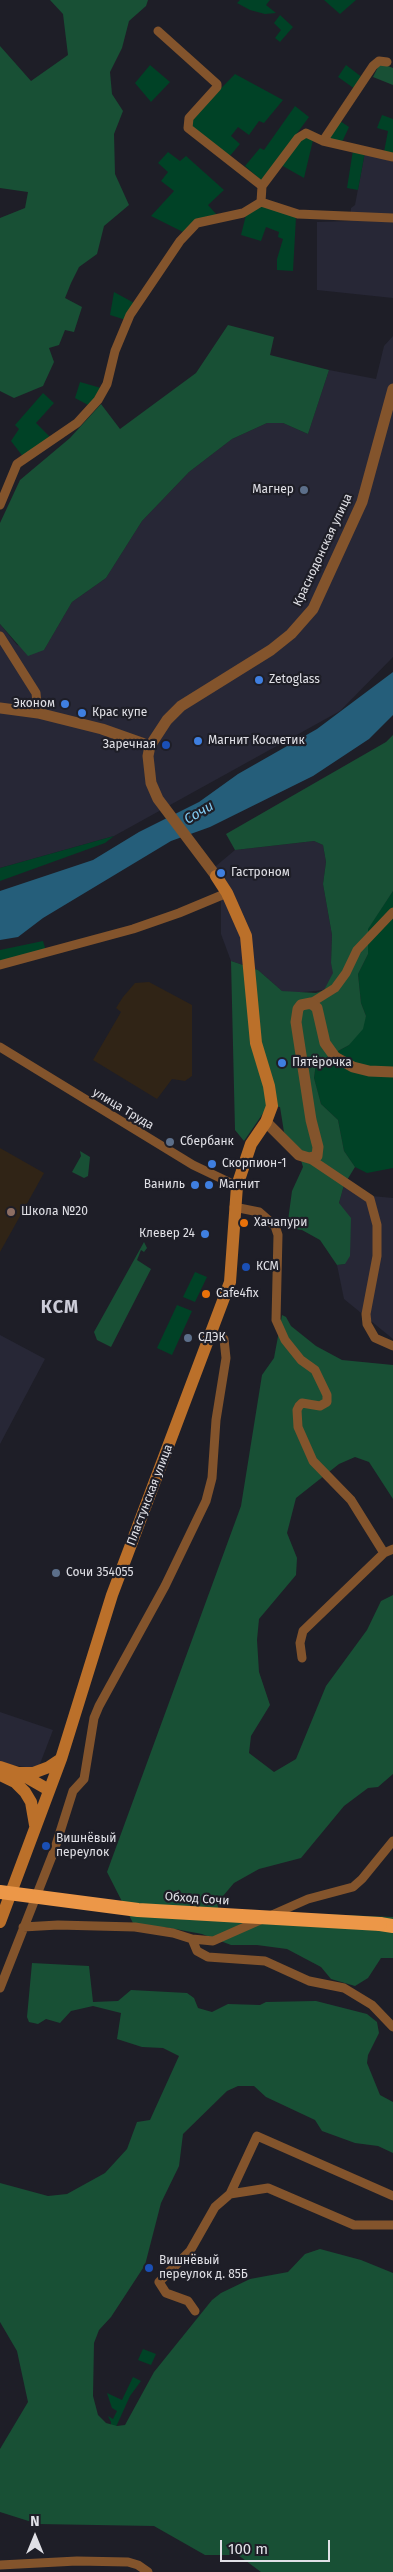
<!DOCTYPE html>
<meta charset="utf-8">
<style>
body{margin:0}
#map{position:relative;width:393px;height:2572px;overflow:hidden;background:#1e1e27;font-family:"Fira Sans",sans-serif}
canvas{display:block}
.north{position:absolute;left:10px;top:2512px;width:50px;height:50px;-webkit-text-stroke:4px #1e1e27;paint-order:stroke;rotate:0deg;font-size:14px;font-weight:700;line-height:20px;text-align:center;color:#e0e0e6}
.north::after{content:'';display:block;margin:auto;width:18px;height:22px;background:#e0e0e6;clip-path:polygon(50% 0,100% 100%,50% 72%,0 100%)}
.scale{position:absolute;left:220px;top:2540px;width:110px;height:22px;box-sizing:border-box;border:2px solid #e0e0e6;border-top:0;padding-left:6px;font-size:15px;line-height:18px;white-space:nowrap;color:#e0e0e6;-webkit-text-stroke:4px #1e1e27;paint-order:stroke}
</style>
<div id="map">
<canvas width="393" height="2572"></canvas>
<div class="north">N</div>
<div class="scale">100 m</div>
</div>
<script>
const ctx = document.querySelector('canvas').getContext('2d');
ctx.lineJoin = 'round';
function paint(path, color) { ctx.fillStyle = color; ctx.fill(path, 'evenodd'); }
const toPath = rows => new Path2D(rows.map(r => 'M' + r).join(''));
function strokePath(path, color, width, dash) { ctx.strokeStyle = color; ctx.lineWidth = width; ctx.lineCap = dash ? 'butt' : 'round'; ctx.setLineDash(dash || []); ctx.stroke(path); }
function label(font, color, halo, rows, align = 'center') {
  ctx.font = font + ' "Fira Sans",sans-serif'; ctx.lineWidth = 4.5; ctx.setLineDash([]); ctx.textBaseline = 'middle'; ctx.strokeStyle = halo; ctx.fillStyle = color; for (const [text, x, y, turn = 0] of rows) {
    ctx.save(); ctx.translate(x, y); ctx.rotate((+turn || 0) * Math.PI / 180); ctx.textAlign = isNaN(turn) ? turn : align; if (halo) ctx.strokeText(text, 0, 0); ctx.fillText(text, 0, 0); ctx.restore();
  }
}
paint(toPath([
 [365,152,393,162,393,298,317,290,317,222,350,221,351,208,355,205],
 [393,336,393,657,340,711,114,836,0,868,0,624,17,645,44,650,72,602,106,578,142,521,189,472,232,439,267,423,283,423,308,434,329,370,376,379,384,346],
 [314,841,323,845,326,862,323,884,332,935,331,963,334,973,324,990,293,993,282,991,258,970,231,961,221,934,221,887,210,871,235,850],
 [344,1185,361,1195,393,1198,393,1339,344,1299,337,1265,345,1264,339,1203],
 [0,1335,45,1359,0,1444],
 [0,1712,53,1730,38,1769,0,1763]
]), '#272736');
paint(toPath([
 [149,982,192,1005,192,1076,185,1081,172,1079,157,1099,93,1060,121,1012,116,1008,123,997,135,983],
 [0,1148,44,1173,0,1252]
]), '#302416');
paint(toPath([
 [240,0,270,0,266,5,276,13,265,14,250,10,237,3],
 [324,0,356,0,340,14],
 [280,15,293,27,280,42,275,38,281,30,274,23],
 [150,65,170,82,151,102,135,83],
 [346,65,363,78,355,89,338,77],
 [235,74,283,100,264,123,259,121,249,135,238,127,231,136,240,144,229,157,191,126,191,119],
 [295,106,309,117,262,181,245,166,260,148,264,150],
 [382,115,393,119,393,153,384,152,388,131,377,128],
 [340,121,349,127,343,140,340,143,327,139],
 [306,136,313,140,304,178,281,165,294,146],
 [353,150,365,152,358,190,347,188],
 [168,152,180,161,186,156,224,190,208,205,217,215,185,233,151,216,174,191,161,181,168,172,158,163],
 [261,204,296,217,293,271,277,270,277,259,283,239,278,237,279,232,266,227,261,241,241,235,246,215],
 [114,292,136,304,126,320,110,315],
 [80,382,101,388,90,406,75,398],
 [43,393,54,403,36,423,52,439,24,458,11,441,19,429,15,425],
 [114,836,105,843,0,881,0,868],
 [393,891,393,1168,367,1173,355,1167,344,1151,338,1120,321,1104,314,1078,316,1063,349,1045,366,1016,361,1003,358,974,368,954,368,928],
 [43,941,46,951,0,962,0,950],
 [195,1272,207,1277,195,1302,183,1297],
 [177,1305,192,1311,172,1355,157,1348],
 [143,2349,156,2354,151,2365,138,2360],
 [133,2377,141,2381,130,2396,116,2427,111,2429,111,2422,108,2416,113,2419,117,2411,112,2408,107,2393,122,2400]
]), '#004226');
paint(toPath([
 [50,0,148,0,146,6,129,21,122,48,110,72,112,94,123,111,114,134,115,174,129,205,104,226,97,254,79,267,71,283,65,298,82,307,74,332,65,330,59,345,49,348,54,362,43,386,14,398,0,391,0,218,25,208,28,192,0,188,0,46,31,81,68,55,63,14],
 [380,63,393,68,393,85,373,77],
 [228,325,274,337,270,355,329,370,308,434,283,423,267,423,232,439,189,472,142,521,106,578,72,602,44,650,28,656,0,624,0,523,20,480,70,438,101,404,120,429,196,373],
 [393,735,393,891,368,929,368,954,358,974,361,1003,366,1016,363,1029,349,1045,316,1063,314,1078,321,1104,338,1120,344,1151,355,1167,344,1185,339,1203,351,1218,350,1256,345,1264,337,1265,320,1240,302,1230,287,1228,292,1191,303,1167,298,1150,284,1132,280,1107,268,1106,244,1141,235,1130,231,961,258,970,282,991,316,993,324,990,333,973,331,963,332,935,323,884,326,862,323,845,314,841,235,850,226,834,386,742],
 [80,1151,90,1157,88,1176,84,1178,72,1172,81,1156],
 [144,1242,147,1248,144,1252,141,1250,137,1260,151,1269,111,1347,97,1340,94,1332],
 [282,1315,286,1317,291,1326,316,1346,342,1360,393,1365,393,1499,369,1462,355,1457,339,1464,296,1498,287,1533,297,1558,296,1575,259,1619,257,1640,259,1672,270,1705,251,1736,249,1753,274,1772,296,1759,326,1686,367,1630,381,1601,393,1595,393,1774,378,1787,368,1788,344,1806,301,1858,259,1869,234,1883,217,1903,219,1910,393,1917,393,1958,381,1958,368,1978,355,1986,331,1979,321,1967,287,1949,257,1945,231,1945,202,1934,164,1927,135,1927,107,1872,241,1506,262,1375,274,1358],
 [32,1963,89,1966,93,2002,118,2001,131,1990,187,1993,194,1998,198,2008,212,2012,228,2004,260,2005,266,2002,316,2001,367,2014,377,2022,379,2033,368,2055,367,2063,380,2095,393,2102,393,2153,378,2146,355,2143,322,2131,315,2120,266,2097,254,2086,238,2086,227,2091,183,2134,179,2166,161,2203,145,2265,111,2317,99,2330,94,2343,93,2396,98,2415,106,2423,117,2426,125,2425,154,2372,212,2300,221,2293,250,2279,288,2272,305,2254,320,2249,361,2260,393,2273,393,2572,261,2572,238,2555,205,2555,154,2526,38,2524,0,2512,0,2449,28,2402,17,2351,0,2322,0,2183,48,2196,67,2194,105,2173,127,2149,137,2122,150,2120,179,2056,163,2048,142,2047,117,2039,121,2013,93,2006,71,2011,60,2023,46,2019,38,2024,29,2022,27,2017]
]), '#185035');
paint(toPath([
 [393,672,393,715,369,739,313,776,210,827,171,841,43,918,18,937,0,940,0,891,93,860,139,832,199,802,238,774,317,729]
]), '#255e7a');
strokePath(toPath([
 [158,31,217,84,217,87,189,118,188,128,262,186],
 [323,141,393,157],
 [261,202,298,214,393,218],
 [0,505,17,464,77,423,98,400,107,384,115,351,130,315,180,241,197,223,243,213,261,202,262,186,298,138,306,133,323,141,373,66,379,61,387,62],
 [0,636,36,693,38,713],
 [0,965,133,929,179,913,227,893],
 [311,1003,335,988,346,973,357,950,393,912],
 [0,1047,193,1165,237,1186],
 [309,1158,370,1199,377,1225,377,1256,366,1314,367,1324,375,1338,393,1346],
 [234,1207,259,1212,275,1226,278,1235,276,1320,285,1340,301,1360,315,1370,327,1395,327,1402,320,1406,302,1403,299,1406,297,1410,298,1427,313,1461,351,1500,384,1553],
 [302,1658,300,1643,303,1631,384,1553,393,1549],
 [23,1927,58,1925,135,1927,173,1933,192,1939,197,1951,208,1957,265,1961,309,1981,344,1988,372,2005,393,2027],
 [192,1939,213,1941,308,1899,353,1887,362,1879,393,1841],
 [0,1988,54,1851,73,1791,84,1779,94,1718,99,1706,165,1586,206,1501,212,1478,216,1420,226,1358,224,1339,213,1332],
 [230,2194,257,2136,393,2196],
 [195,2311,188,2301,166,2293,159,2282,190,2251,215,2207,230,2194,268,2188,354,2225,393,2225],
 [0,2565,77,2561,128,2562,138,2565,148,2572]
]), '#83542c', 9);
strokePath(toPath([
 [0,708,38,713,102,729,150,746],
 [216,876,158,799,151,783,148,756,150,746,167,720,181,706,271,650,291,634,313,609,362,502,393,389],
 [266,1122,299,1155,309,1158,317,1156,318,1147,311,1120,296,1022,298,1009,301,1005,311,1003,317,1008,325,1043,335,1057,353,1067,369,1071,393,1072]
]), '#83542c', 11);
strokePath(toPath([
 [0,1767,18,1773,33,1773,49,1767,61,1759],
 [21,1774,49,1790],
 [0,1775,15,1782,25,1792,31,1802,35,1825],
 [0,1922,61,1759,112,1595,230,1282,237,1186,251,1144,266,1122,272,1106,269,1086,256,1043,246,936,227,893,216,876]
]), '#bb702a', 12);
strokePath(toPath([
 [380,1924,393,1926]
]), '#ec9748', 14);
strokePath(toPath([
 [0,1892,138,1910,380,1924]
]), '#ec9748', 14);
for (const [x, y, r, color] of [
 [304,490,5,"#5c6f8a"],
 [259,680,5,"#3f7fe0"],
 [65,704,5,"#3f7fe0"],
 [82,713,5,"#3f7fe0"],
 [198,741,5,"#3f7fe0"],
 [166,745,5,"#1a4fb4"],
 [221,873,5,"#3f7fe0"],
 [282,1063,5,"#3f7fe0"],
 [170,1142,5,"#5c6f8a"],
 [212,1164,5,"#3f7fe0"],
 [195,1185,5,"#3f7fe0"],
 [209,1185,5,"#3f7fe0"],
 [11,1212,5,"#8d6e63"],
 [244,1223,5,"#e8710a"],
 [205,1234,5,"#3f7fe0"],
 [246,1267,5,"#1a4fb4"],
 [206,1294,5,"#e8710a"],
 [188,1338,5,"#5c6f8a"],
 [56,1573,5,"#5c6f8a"],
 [46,1846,5,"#1a4fb4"],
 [149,2268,5,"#1a4fb4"]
]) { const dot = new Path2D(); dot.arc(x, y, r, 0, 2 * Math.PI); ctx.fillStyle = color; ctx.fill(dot); strokePath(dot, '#1e1e27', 2); }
label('12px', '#e0e0e6', '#1e1e27', [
 ["Магнер",294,490,"right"],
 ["Zetoglass",269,680],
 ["Эконом",55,704,"right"],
 ["Крас купе",92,713],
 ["Магнит Косметик",208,741],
 ["Заречная",156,745,"right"],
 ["Гастроном",231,873],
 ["Пятёрочка",292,1063],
 ["Сбербанк",180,1142],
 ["Скорпион-1",222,1164],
 ["Ваниль",185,1185,"right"],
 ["Магнит",219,1185],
 ["Школа №20",21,1212],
 ["Хачапури",254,1223],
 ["Клевер 24",195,1234,"right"],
 ["КСМ",256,1267],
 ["Cafe4fix",216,1294],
 ["СДЭК",198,1338],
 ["Сочи 354055",66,1573],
 ["Вишнёвый",56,1839],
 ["переулок",56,1853],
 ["Вишнёвый",159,2261],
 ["переулок д. 85Б",159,2275]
], 'left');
label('12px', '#e0e0e6', '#1e1e27', [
 ["Краснодонская улица",323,550,-65],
 ["улица Труда",123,1109,31],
 ["Пластунская улица",150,1495,-69],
 ["Обход Сочи",197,1899,4]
]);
label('italic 14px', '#82ccf4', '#1e1e27', [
 ["Сочи",199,813,-30]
]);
ctx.letterSpacing = '1px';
label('bold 18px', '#ccccd8', '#1e1e27', [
 ["КСМ",60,1308]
]);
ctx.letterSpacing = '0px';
</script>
